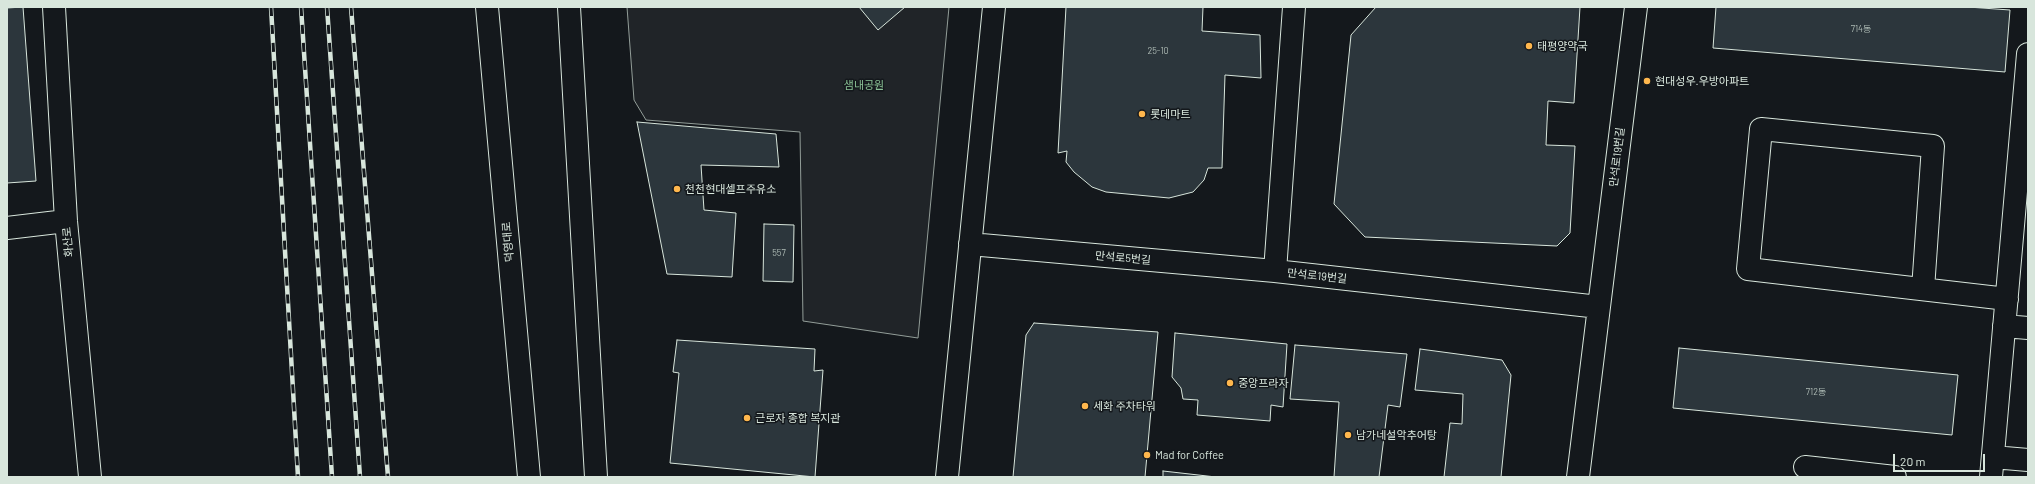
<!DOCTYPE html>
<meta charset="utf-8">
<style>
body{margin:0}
#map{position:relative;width:2035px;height:484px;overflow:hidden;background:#14181c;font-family:Barlow,sans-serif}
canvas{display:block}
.frame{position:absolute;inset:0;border:8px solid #d8e6dc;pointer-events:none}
.scale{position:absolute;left:1893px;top:454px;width:92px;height:18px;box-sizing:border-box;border:2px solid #d8e6dc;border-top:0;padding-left:5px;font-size:12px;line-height:14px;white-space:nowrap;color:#d8e6dc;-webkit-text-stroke:3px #14181c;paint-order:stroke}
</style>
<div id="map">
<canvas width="2035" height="484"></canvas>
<div class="frame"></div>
<div class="scale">20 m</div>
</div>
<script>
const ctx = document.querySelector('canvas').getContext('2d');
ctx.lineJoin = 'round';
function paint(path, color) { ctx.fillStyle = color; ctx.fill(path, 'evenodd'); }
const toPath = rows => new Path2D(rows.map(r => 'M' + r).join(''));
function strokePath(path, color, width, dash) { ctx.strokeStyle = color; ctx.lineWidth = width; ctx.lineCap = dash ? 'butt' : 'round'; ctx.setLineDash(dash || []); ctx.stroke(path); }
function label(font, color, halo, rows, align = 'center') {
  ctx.font = font + ' Barlow,"Noto Sans KR",sans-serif'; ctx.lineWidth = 3; ctx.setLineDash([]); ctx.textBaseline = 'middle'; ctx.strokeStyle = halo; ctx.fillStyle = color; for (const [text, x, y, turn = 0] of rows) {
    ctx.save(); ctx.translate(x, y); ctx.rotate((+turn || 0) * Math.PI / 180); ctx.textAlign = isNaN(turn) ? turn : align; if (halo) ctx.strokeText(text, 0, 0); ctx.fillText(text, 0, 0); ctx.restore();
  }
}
const green = toPath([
 [627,7,949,7,918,338,803,321,800,132,646,120,634,100,627,7]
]);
paint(green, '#202428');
strokePath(green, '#939e99', 1);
const building = toPath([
 [23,7,36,181,7,183,7,8,23,7],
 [859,7,905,7,878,30,859,7],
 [1066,7,1203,7,1202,31,1260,35,1261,78,1225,75,1222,168,1208,168,1204,180,1193,192,1169,198,1106,192,1092,187,1074,172,1066,162,1067,151,1058,153,1066,7],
 [1376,7,1580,7,1574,103,1548,101,1546,145,1575,146,1570,233,1557,246,1365,237,1334,204,1351,35,1376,7],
 [1716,7,1968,7,2010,10,2005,72,1713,48,1716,7],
 [637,122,776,134,779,167,701,165,704,210,736,213,732,277,667,274,637,122],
 [764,224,794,225,793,282,763,281,764,224],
 [1034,323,1158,332,1145,477,1013,477,1026,335,1034,323],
 [1175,333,1287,344,1283,407,1271,405,1270,421,1197,415,1198,400,1183,399,1181,388,1172,377,1175,333],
 [677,340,815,349,814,371,823,370,815,477,670,463,679,373,673,372,677,340],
 [1295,345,1407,354,1400,407,1388,405,1379,477,1334,477,1339,402,1290,399,1295,345],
 [1679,348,1958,375,1952,435,1673,408,1679,348],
 [1420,349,1502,360,1511,375,1501,477,1444,477,1450,423,1462,424,1463,394,1415,390,1420,349],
 [1163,471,1216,477,1163,477,1163,471]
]);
paint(building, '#2c363c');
strokePath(building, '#d8e6dc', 1);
const minor = toPath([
 [54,7,66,221,90,477],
 [7,228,66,221],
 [970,244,1275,271,1599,307],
 [1275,271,1294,7],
 [1923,289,1933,146,1761,129,1748,269,2007,299],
 [2004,326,2028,328],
 [1993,457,2028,460],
 [1805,467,1895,477],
 [947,477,994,7],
 [1578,477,1636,7],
 [1991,477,2028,54]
]);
const major = toPath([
 [487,7,529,477],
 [569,7,596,477]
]);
strokePath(minor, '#d8e6dc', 24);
strokePath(major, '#d8e6dc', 24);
strokePath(minor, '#14181c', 22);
strokePath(major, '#14181c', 22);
const rail = toPath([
 [271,7,298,477],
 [301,7,332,477],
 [327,7,360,477],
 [351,7,388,477]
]);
strokePath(rail, '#d8e6dc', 4.5);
strokePath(rail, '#14181c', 3, [9]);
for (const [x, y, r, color] of [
 [1529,46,4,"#ffb74d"],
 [1647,81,4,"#ffb74d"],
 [1142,114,4,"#ffb74d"],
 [677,189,4,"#ffb74d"],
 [1230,383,4,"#ffb74d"],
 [1085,406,4,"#ffb74d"],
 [747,418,4,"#ffb74d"],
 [1348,435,4,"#ffb74d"],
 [1147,455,4,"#ffb74d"]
]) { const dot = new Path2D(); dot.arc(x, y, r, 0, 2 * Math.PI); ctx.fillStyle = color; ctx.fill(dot); strokePath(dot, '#14181c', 1.5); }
label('9px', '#adbab4', null, [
 ["714동",1861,29],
 ["25-10",1158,51],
 ["557",779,253],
 ["712동",1816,392]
]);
label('11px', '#d8e6dc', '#14181c', [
 ["태평양약국",1537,46],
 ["현대성우.우방아파트",1655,81],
 ["롯데마트",1150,114],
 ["천천현대셀프주유소",685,189],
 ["중앙프라자",1238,383],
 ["세화 주차타워",1093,406],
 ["근로자 종합 복지관",755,418],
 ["남가네설악추어탕",1356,435],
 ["Mad for Coffee",1155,455]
], 'left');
label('11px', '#8ac095', '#14181c', [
 ["샘내공원",864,85]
]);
label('11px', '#d8e6dc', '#14181c', [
 ["만석로19번길",1617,157,-83],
 ["화산로",68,242,-95],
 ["덕영대로",508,242,-95],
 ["만석로5번길",1123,258,5],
 ["만석로19번길",1317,276,6]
]);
</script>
